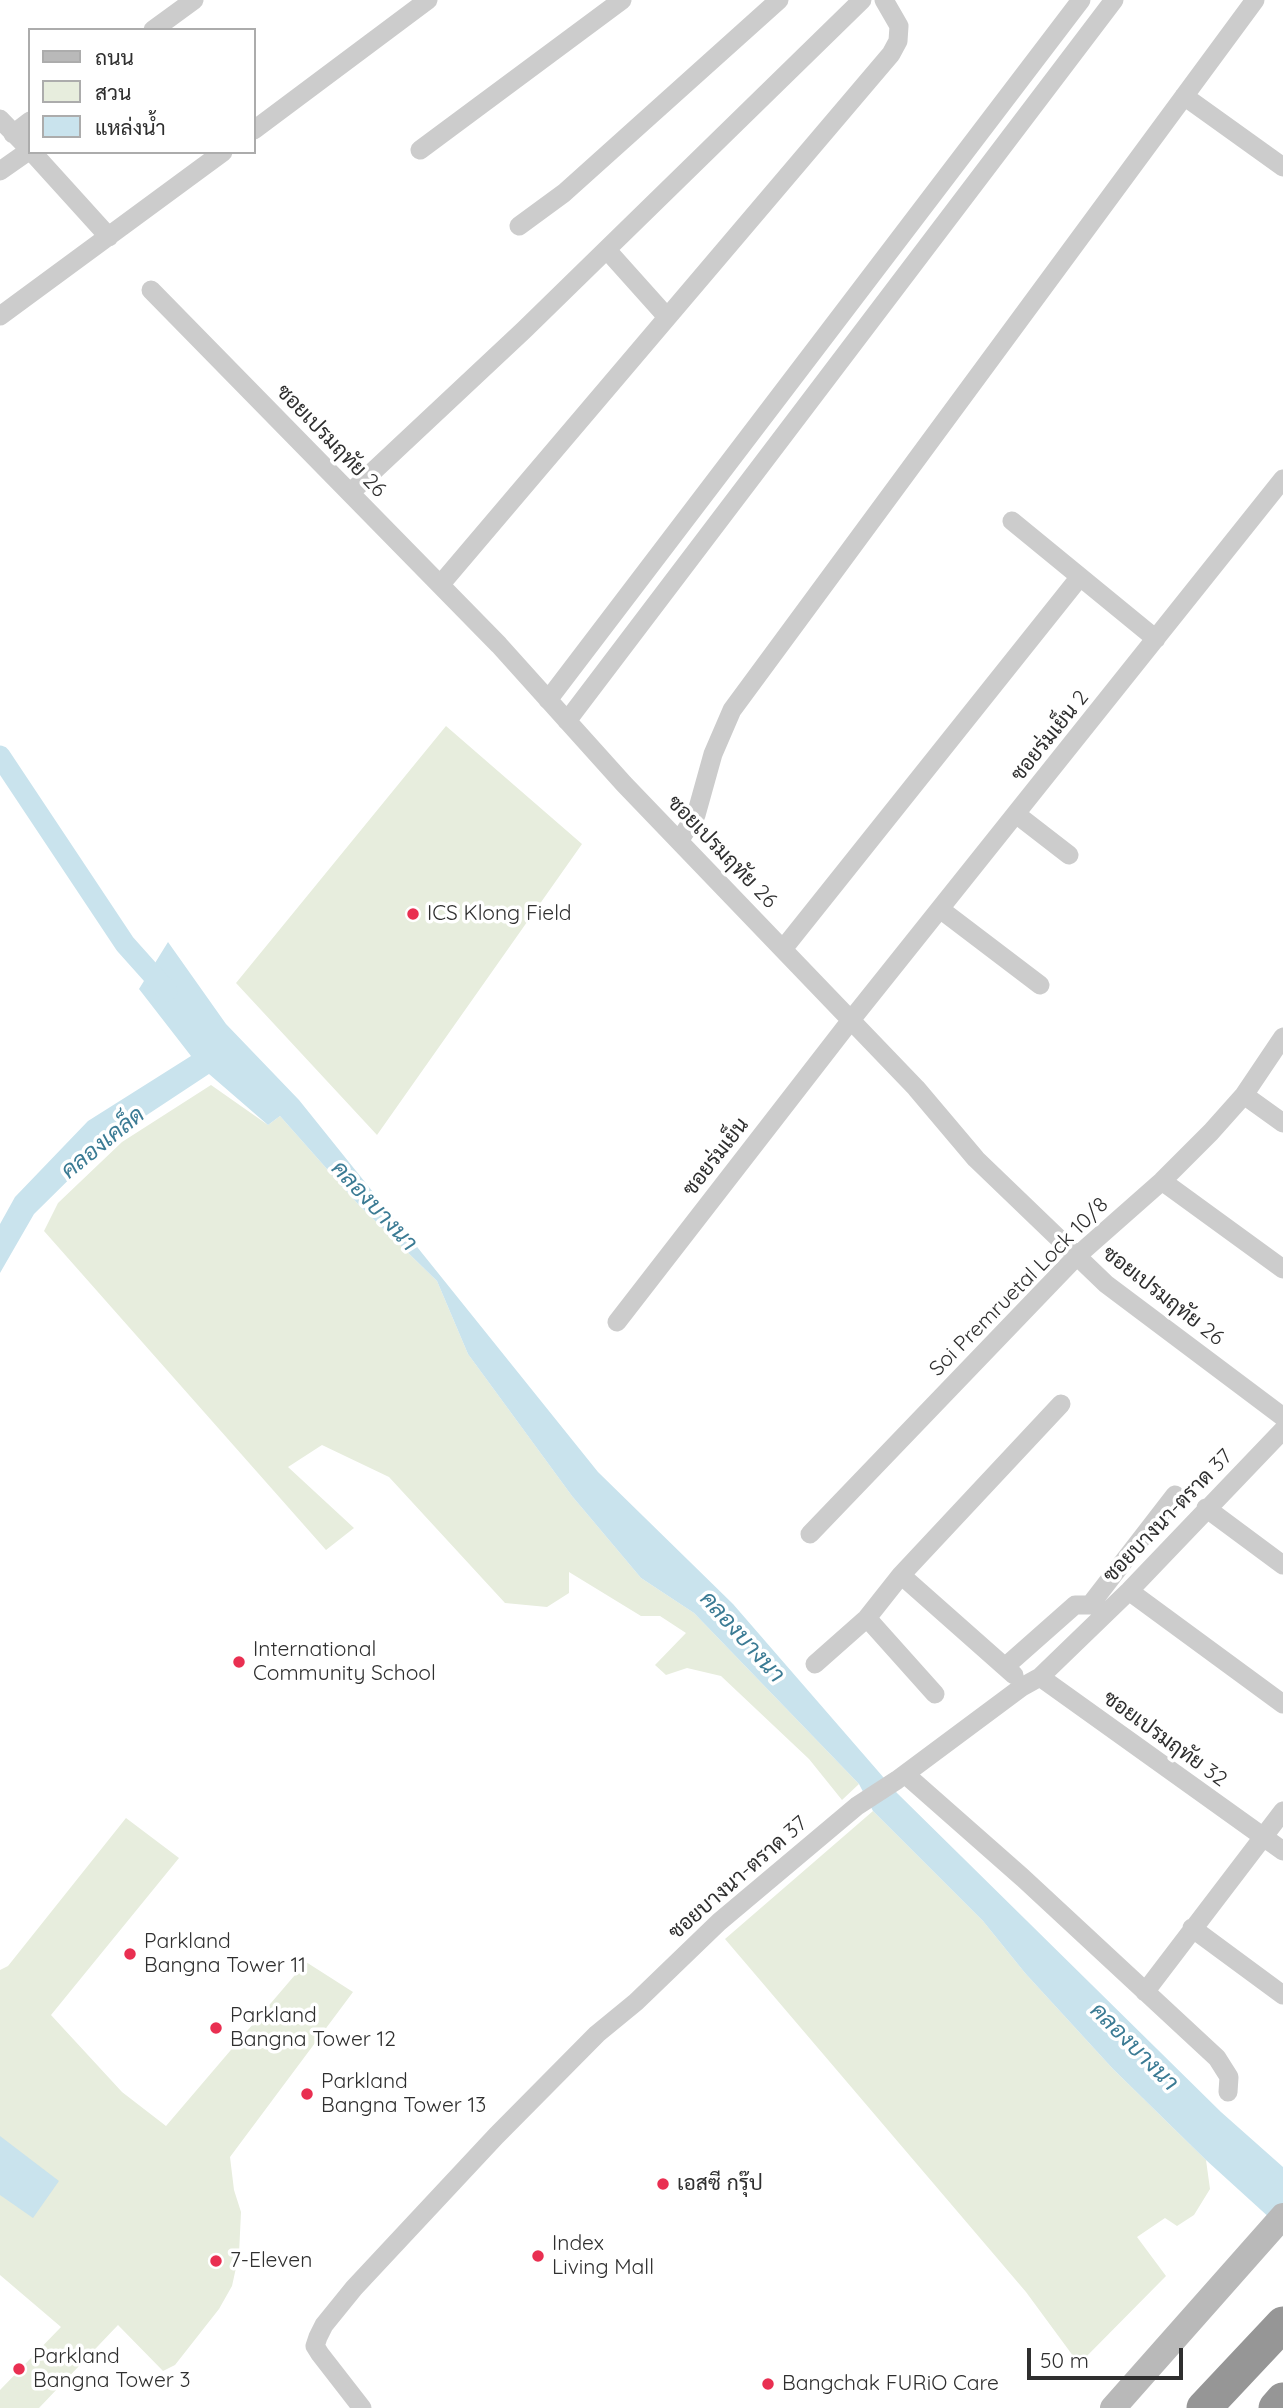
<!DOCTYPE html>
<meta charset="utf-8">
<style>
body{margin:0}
#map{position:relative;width:1283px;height:2408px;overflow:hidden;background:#fff;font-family:Quicksand,Sarabun,sans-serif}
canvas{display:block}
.legend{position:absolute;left:28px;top:28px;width:228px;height:126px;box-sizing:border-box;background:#fff;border:2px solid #acacac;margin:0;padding:9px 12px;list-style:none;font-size:21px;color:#2f2f2f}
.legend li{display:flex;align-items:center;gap:14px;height:35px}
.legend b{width:35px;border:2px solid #acacac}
.scale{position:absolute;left:1027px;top:2348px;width:156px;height:32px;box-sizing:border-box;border:4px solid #2f2f2f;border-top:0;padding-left:9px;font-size:21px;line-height:24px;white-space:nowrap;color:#2f2f2f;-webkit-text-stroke:5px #fff;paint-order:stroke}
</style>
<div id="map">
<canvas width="1283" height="2408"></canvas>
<ul class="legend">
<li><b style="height:9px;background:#b9b9b9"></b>ถนน</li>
<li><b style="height:19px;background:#e7eddd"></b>สวน</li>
<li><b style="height:19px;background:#c9e3ed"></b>แหล่งน้ำ</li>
</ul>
<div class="scale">50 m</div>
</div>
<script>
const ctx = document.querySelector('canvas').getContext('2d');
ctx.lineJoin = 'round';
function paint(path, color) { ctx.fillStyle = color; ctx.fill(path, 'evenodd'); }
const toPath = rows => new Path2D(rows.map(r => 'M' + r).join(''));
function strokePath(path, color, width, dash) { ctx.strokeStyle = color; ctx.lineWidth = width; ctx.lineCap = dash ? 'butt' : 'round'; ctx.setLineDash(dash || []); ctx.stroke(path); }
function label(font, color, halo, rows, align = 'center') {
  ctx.font = font + ' Quicksand,Sarabun,sans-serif'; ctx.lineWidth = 7; ctx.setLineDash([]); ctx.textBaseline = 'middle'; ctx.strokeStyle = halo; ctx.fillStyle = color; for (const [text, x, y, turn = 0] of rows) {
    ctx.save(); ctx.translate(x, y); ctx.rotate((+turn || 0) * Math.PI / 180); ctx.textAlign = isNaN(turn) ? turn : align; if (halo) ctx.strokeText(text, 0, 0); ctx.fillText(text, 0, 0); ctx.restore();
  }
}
paint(toPath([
 [446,726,582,844,377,1135,236,983],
 [211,1085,268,1125,280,1116,358,1204,437,1281,468,1354,572,1496,641,1578,694,1613,859,1784,842,1800,809,1759,721,1676,687,1668,666,1675,655,1665,686,1633,660,1616,641,1616,569,1572,569,1593,547,1607,505,1603,389,1477,322,1445,288,1467,354,1528,326,1550,44,1231,58,1203,122,1142],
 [873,1811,983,1921,1025,1973,1113,2069,1206,2160,1210,2189,1194,2215,1177,2226,1165,2218,1137,2237,1166,2276,1079,2364,1026,2292,725,1939],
 [126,1818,179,1858,51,2015,122,2092,166,2126,306,1962,353,1992,230,2157,234,2190,241,2212,239,2254,232,2286,219,2309,175,2365,163,2371,118,2325,39,2408,0,2408,0,2390,61,2327,0,2275,0,1970,8,1966]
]), '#e7eddd');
paint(toPath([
 [168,942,226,1024,299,1100,598,1472,733,1604,897,1793,1221,2112,1283,2167,1283,2230,1206,2160,1113,2069,1025,1973,983,1921,873,1811,859,1784,694,1613,641,1578,572,1496,468,1354,437,1281,358,1204,280,1116,268,1125,209,1074,109,1140,34,1214,0,1273,0,1224,15,1197,88,1121,191,1056,139,989],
 [0,2136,59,2181,33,2218,0,2195]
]), '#c9e3ed');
strokePath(toPath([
 [0,756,125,944,167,991]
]), '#c9e3ed', 21);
strokePath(toPath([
 [153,30,194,0],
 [1184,96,1283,167],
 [0,119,30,150,0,171],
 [254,130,428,0],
 [13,134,30,121],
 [420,150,622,0],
 [32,152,109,237],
 [519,226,564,193,779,0],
 [607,250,667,317],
 [151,290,499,645,624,784,916,1088,976,1159,1106,1284,1283,1417],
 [0,316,223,152],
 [350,493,524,330,862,0],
 [1012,521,1156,639],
 [440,585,891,54,898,41,899,26,884,0],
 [548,700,1081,0],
 [567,721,1114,0],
 [1016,814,1069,855],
 [679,841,696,815,713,754,732,710,1255,0],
 [940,909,1040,985],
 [783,949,1079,578],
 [1244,1095,1283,1123],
 [1162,1181,1283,1269],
 [617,1322,851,1020,1283,479],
 [1206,1508,1283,1565],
 [810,1534,1077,1256,1162,1181,1211,1132,1244,1095,1283,1037],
 [901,1575,1014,1675],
 [1129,1591,1283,1704],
 [867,1618,935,1694],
 [815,1664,867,1618,901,1575,1061,1404],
 [1006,1666,1075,1605,1090,1605,1175,1495],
 [1040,1677,1283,1851],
 [905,1774,1023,1878,1217,2058,1229,2077,1228,2092],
 [1192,1928,1283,1995],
 [1145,1992,1283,1811],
 [362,2408,320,2354,315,2346,318,2337,324,2325,354,2288,496,2136,597,2034,636,2002,719,1922,857,1806,897,1780,1022,1687,1040,1677,1129,1591,1283,1430]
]), '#ccc', 19);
strokePath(toPath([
 [1113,2408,1283,2216]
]), '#b9b9b9', 26);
strokePath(toPath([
 [1204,2408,1283,2324],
 [1276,2408,1283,2400]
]), '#969696', 35);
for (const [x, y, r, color] of [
 [413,914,7,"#e92f51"],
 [239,1662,7,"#e92f51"],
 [130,1954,7,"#e92f51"],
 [216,2028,7,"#e92f51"],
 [307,2094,7,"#e92f51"],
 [663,2184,7,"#e92f51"],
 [538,2256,7,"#e92f51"],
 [216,2261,7,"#e92f51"],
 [19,2369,7,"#e92f51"],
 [768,2384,7,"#e92f51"]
]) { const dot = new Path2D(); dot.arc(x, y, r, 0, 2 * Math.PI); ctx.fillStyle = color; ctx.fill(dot); strokePath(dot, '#fff', 2.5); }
label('21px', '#2f2f2f', '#fff', [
 ["ซอยเปรมฤทัย 26",331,441,46],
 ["ซอยร่มเย็น 2",1050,736,-51],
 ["ซอยเปรมฤทัย 26",722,852,46],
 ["ซอยร่มเย็น",716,1157,-52],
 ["Soi Premruetal Lock 10/8",1019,1287,-45],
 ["ซอยเปรมฤทัย 26",1163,1296,38],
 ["ซอยบางนา-ตราด 37",1168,1516,-46],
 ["ซอยเปรมฤทัย 32",1165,1739,36],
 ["ซอยบางนา-ตราด 37",738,1878,-41]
]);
label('21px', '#2f2f2f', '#fff', [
 ["ICS Klong Field",427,914],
 ["International",253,1650],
 ["Community School",253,1674],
 ["Parkland",144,1942],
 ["Bangna Tower 11",144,1966],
 ["Parkland",230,2016],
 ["Bangna Tower 12",230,2040],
 ["Parkland",321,2082],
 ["Bangna Tower 13",321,2106],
 ["เอสซี กรุ๊ป",677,2184],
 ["Index",552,2244],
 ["Living Mall",552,2268],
 ["7-Eleven",230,2261],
 ["Parkland",33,2357],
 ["Bangna Tower 3",33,2381],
 ["Bangchak FURiO Care",782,2384]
], 'left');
label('italic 23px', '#3b7b94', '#fff', [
 ["คลองเคล็ด",103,1143,-39],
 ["คลองบางนา",374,1206,47],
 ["คลองบางนา",742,1637,48],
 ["คลองบางนา",1134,2047,45]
]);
</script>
